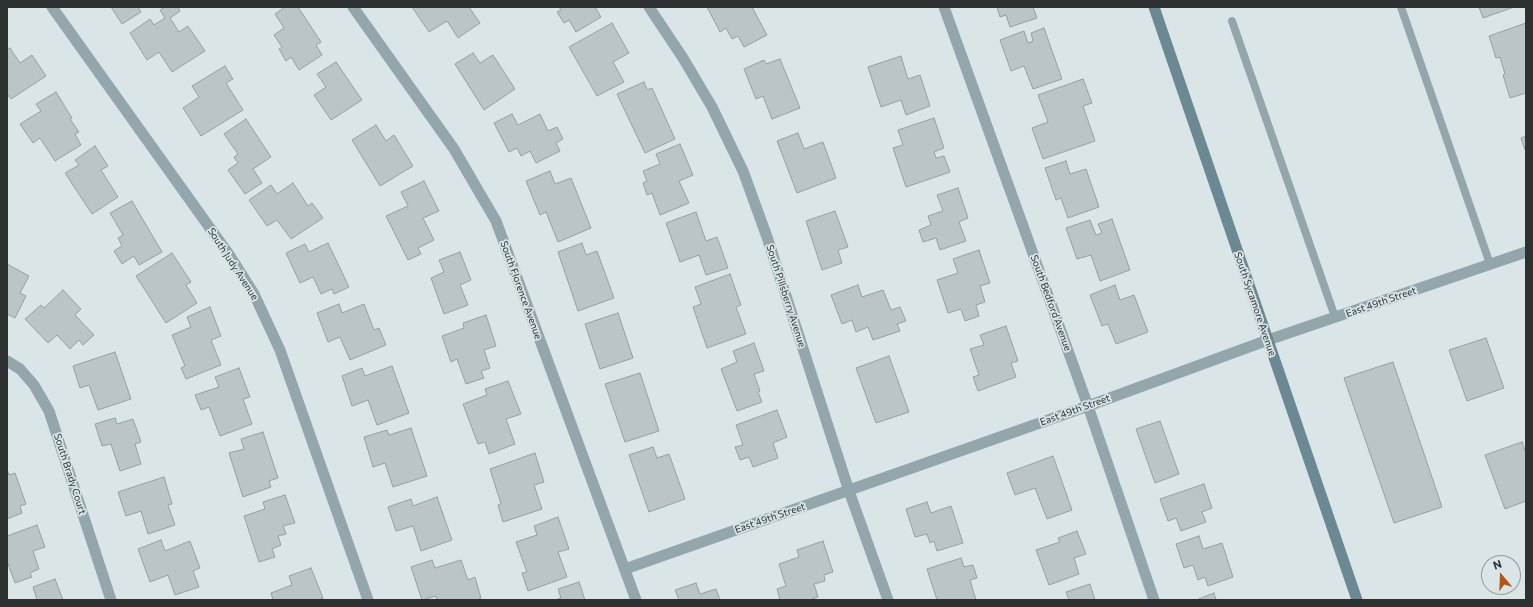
<!DOCTYPE html>
<style>
body{margin:0}
#map{position:relative;width:1533px;height:607px;overflow:hidden;background:#dae5e8;font-family:Commissioner,sans-serif}
canvas{display:block}
.frame{position:absolute;inset:0;border:8px solid #2d3132;pointer-events:none}
.north{position:absolute;left:1481px;top:555px;width:40px;height:40px;box-sizing:border-box;background:#dae5e8;border:1px solid #959d9f;border-radius:50%;rotate:341deg;font-size:11px;font-weight:700;line-height:16px;text-align:center;color:#2d3132}
.north::after{content:'';display:block;margin:auto;width:14px;height:18px;background:#b55415;clip-path:polygon(50% 0,100% 100%,50% 72%,0 100%)}
</style>
<div id="map">
<canvas width="1533" height="607"></canvas>
<div class="frame"></div>
<div class="north">N</div>
</div>
<script>
const ctx = document.querySelector('canvas').getContext('2d');
ctx.lineJoin = 'round';
function paint(path, color) { ctx.fillStyle = color; ctx.fill(path, 'evenodd'); }
const toPath = rows => new Path2D(rows.map(r => 'M' + r).join(''));
function strokePath(path, color, width, dash) { ctx.strokeStyle = color; ctx.lineWidth = width; ctx.lineCap = dash ? 'butt' : 'round'; ctx.setLineDash(dash || []); ctx.stroke(path); }
function label(font, color, halo, rows, align = 'center') {
  ctx.font = font + ' Commissioner,sans-serif'; ctx.lineWidth = 3.5; ctx.setLineDash([]); ctx.textBaseline = 'middle'; ctx.strokeStyle = halo; ctx.fillStyle = color; for (const [text, x, y, turn = 0] of rows) {
    ctx.save(); ctx.translate(x, y); ctx.rotate((+turn || 0) * Math.PI / 180); ctx.textAlign = isNaN(turn) ? turn : align; if (halo) ctx.strokeText(text, 0, 0); ctx.fillText(text, 0, 0); ctx.restore();
  }
}
const building = toPath([
 [111,7,138,7,141,12,122,24,111,7],
 [165,7,178,7,180,11,170,18,179,32,188,26,205,51,172,72,159,52,147,60,130,33,150,19,154,25,165,18,160,10,165,7],
 [285,7,298,7,321,42,316,45,322,55,299,70,291,57,286,61,279,49,282,47,274,35,284,28,275,14,285,7],
 [412,7,469,7,480,23,458,38,447,21,429,32,412,7],
 [559,7,595,7,601,17,576,32,569,20,564,23,557,12,561,10,559,7],
 [707,7,752,7,767,35,744,47,738,36,732,39,726,28,720,32,707,7],
 [997,7,1033,7,1037,18,1010,27,1006,15,1000,17,997,7],
 [1479,7,1514,7,1483,18,1479,7],
 [612,23,629,53,613,62,624,82,597,96,569,47,612,23],
 [1526,23,1526,93,1510,98,1503,75,1505,74,1500,57,1496,58,1489,36,1526,23],
 [1044,28,1062,79,1033,89,1024,66,1011,71,1000,40,1024,31,1028,43,1033,41,1031,33,1044,28],
 [10,48,20,63,32,55,46,76,11,99,7,94,7,50,10,48],
 [473,53,480,63,493,55,515,89,484,110,455,64,473,53],
 [901,56,908,79,920,75,930,106,906,115,901,100,881,107,868,67,901,56],
 [780,59,800,108,772,119,763,96,756,99,744,69,764,60,766,64,780,59],
 [336,62,362,100,331,120,314,95,326,87,317,74,336,62],
 [225,66,233,79,226,83,243,110,201,136,183,108,199,97,192,86,225,66],
 [1083,79,1092,103,1083,106,1095,141,1043,159,1032,128,1048,122,1038,95,1083,79],
 [644,82,647,90,652,88,675,139,645,153,617,94,644,82],
 [56,92,72,118,70,119,79,132,75,134,81,145,55,161,40,138,33,143,20,124,41,111,36,104,56,92],
 [512,114,518,125,540,114,548,131,557,127,563,139,556,143,560,151,536,163,530,151,521,156,517,148,509,152,494,123,512,114],
 [934,118,944,148,934,152,936,158,944,156,950,172,906,187,893,148,903,145,898,130,934,118],
 [246,119,271,157,253,169,262,183,245,194,228,170,238,163,234,157,238,154,224,134,246,119],
 [376,125,386,141,394,135,413,166,380,186,352,140,376,125],
 [798,133,804,149,823,142,836,178,797,193,777,141,798,133],
 [1526,136,1526,149,1525,150,1521,138,1526,136],
 [680,144,693,175,679,181,689,203,660,215,652,193,647,195,643,183,647,181,643,171,660,164,656,154,680,144],
 [95,146,108,166,101,170,118,197,92,214,65,173,79,165,75,160,95,146],
 [1066,161,1070,174,1086,169,1099,207,1068,218,1061,198,1056,200,1045,168,1066,161],
 [550,171,555,184,571,178,591,228,558,242,546,212,540,215,526,181,550,171],
 [424,181,439,211,423,218,434,240,418,248,421,254,408,260,386,216,408,206,401,192,424,181],
 [293,183,308,206,312,203,323,218,291,239,277,220,267,226,249,200,271,185,277,194,293,183],
 [958,188,968,218,959,222,966,241,940,250,936,238,923,242,919,230,931,225,928,216,943,211,937,195,958,188],
 [132,201,162,252,139,265,134,256,122,264,114,251,122,246,118,238,123,235,110,213,132,201],
 [835,211,848,247,838,250,842,263,822,270,806,221,835,211],
 [696,212,706,241,717,237,728,268,706,275,699,255,680,262,666,223,696,212],
 [1112,219,1130,270,1100,281,1091,255,1077,259,1066,228,1090,220,1096,235,1102,233,1098,224,1112,219],
 [328,243,349,287,334,294,332,289,321,294,313,277,300,283,286,253,305,244,309,252,328,243],
 [582,243,586,255,597,251,614,298,578,311,558,252,582,243],
 [979,250,990,283,980,286,985,302,976,305,979,316,965,321,961,309,948,313,937,280,958,273,953,259,979,250],
 [460,252,471,280,460,285,468,305,444,314,431,278,444,272,439,260,460,252],
 [172,253,191,282,186,285,197,303,166,323,136,276,172,253],
 [7,264,29,276,20,293,26,296,15,318,7,314,7,264],
 [730,274,741,305,736,307,746,334,707,348,693,307,701,304,695,287,730,274],
 [858,285,862,297,883,290,891,310,900,307,906,321,897,324,900,331,873,340,868,327,856,332,852,320,842,324,831,295,858,285],
 [1115,285,1120,300,1134,295,1148,332,1116,344,1108,324,1102,326,1090,295,1115,285],
 [63,290,81,309,75,315,94,335,83,345,79,340,70,349,57,335,48,343,25,319,41,305,44,308,63,290],
 [339,304,342,313,364,304,374,330,379,328,386,345,350,360,340,337,328,342,317,313,339,304],
 [210,307,221,336,211,340,221,365,186,379,181,368,185,366,172,335,191,327,187,317,210,307],
 [618,313,633,358,600,369,585,324,618,313],
 [486,315,496,346,484,350,490,368,481,371,484,378,466,384,457,359,451,362,442,336,464,328,463,323,486,315],
 [1006,326,1018,361,1011,363,1016,377,978,391,973,377,979,375,970,349,984,345,980,335,1006,326],
 [1486,338,1504,388,1467,401,1449,350,1486,338],
 [754,343,764,371,754,374,760,391,758,392,762,402,737,411,721,369,737,362,733,351,754,343],
 [115,352,131,399,98,410,89,385,80,388,73,366,115,352],
 [889,356,909,412,876,423,856,368,889,356],
 [1393,362,1442,507,1394,523,1344,378,1393,362],
 [392,366,409,413,377,425,368,400,352,406,342,376,362,368,365,376,392,366],
 [239,368,250,397,243,399,252,424,220,436,209,407,201,410,195,395,219,387,215,377,239,368],
 [640,373,659,431,625,442,605,384,640,373],
 [508,381,521,414,506,419,515,444,489,454,485,442,478,444,463,404,487,395,485,389,508,381],
 [777,410,787,437,773,443,778,458,753,467,749,457,740,460,735,447,743,445,736,425,777,410],
 [115,418,117,424,133,419,141,442,135,444,141,464,120,471,111,444,102,446,95,424,115,418],
 [1160,421,1179,474,1155,483,1136,429,1160,421],
 [411,428,427,476,393,487,385,463,373,467,364,437,387,430,389,435,411,428],
 [263,432,278,478,269,481,271,487,243,497,229,453,244,449,241,439,263,432],
 [1522,442,1526,453,1526,501,1505,509,1485,455,1522,442],
 [653,447,657,458,669,454,685,499,649,512,629,455,653,447],
 [535,453,544,482,534,485,542,509,503,522,498,505,501,504,490,469,535,453],
 [1053,456,1072,510,1047,519,1035,488,1015,495,1007,473,1053,456],
 [7,469,9,475,15,473,26,504,20,506,22,513,7,519,7,469],
 [164,477,172,504,168,505,175,525,148,534,141,511,126,516,118,492,164,477],
 [1204,484,1212,508,1202,512,1206,522,1181,531,1176,518,1168,521,1160,499,1204,484],
 [285,495,295,523,283,526,286,534,278,536,281,545,272,549,275,557,259,562,244,516,265,509,263,502,285,495],
 [437,497,452,540,421,551,413,526,396,531,388,507,411,499,413,506,437,497],
 [927,502,931,513,951,506,963,543,937,551,934,541,930,543,927,534,915,537,906,509,927,502],
 [558,517,569,549,558,552,567,577,528,591,522,573,527,572,516,542,537,535,534,526,558,517],
 [37,525,45,547,33,551,39,569,30,573,32,577,15,583,7,561,7,536,37,525],
 [1077,531,1086,554,1074,558,1079,574,1049,585,1036,550,1060,542,1058,538,1077,531],
 [1199,536,1203,549,1222,543,1233,577,1208,586,1205,577,1198,580,1193,565,1184,568,1176,544,1199,536],
 [161,540,165,551,190,541,200,568,193,571,199,587,175,595,168,575,150,582,138,549,161,540],
 [823,541,833,572,824,575,825,581,814,584,818,597,809,600,780,600,777,589,786,586,779,564,799,557,797,550,823,541],
 [961,558,964,567,973,565,977,578,970,580,976,600,937,600,927,569,961,558],
 [432,560,435,568,461,560,468,580,475,577,481,598,476,600,437,600,436,596,422,600,411,567,432,560],
 [311,568,323,598,318,600,273,600,271,593,292,585,289,576,311,568],
 [55,579,63,600,37,600,33,587,55,579],
 [579,582,585,600,555,600,561,598,558,589,579,582],
 [696,583,700,594,716,589,720,600,679,600,675,590,696,583],
 [1090,584,1095,600,1069,600,1066,592,1090,584],
 [1214,593,1216,600,1196,600,1214,593]
]);
paint(building, '#bbc5c8');
strokePath(building, '#969fa2', 1);
strokePath(toPath([
 [1401,7,1490,264],
 [1232,21,1335,317]
]), '#92a6ac', 8);
strokePath(toPath([
 [52,7,230,256,254,294,280,350,368,600],
 [353,7,454,149,496,221,636,600],
 [649,7,683,58,712,107,743,171,767,237,849,491,888,600],
 [944,7,1088,406,1154,600],
 [7,361,20,369,34,385,49,411,111,600],
 [625,569,1088,406,1268,340,1526,252]
]), '#92a6ac', 11);
strokePath(toPath([
 [1154,7,1357,600]
]), '#6b8992', 11);
label('10px', '#2d3132', '#dae5e8', [
 ["South Judy Avenue",233,264,57],
 ["South Florence Avenue",521,290,70],
 ["South Pillsberry Avenue",786,296,72],
 ["East 49th Street",1381,302,-19],
 ["South Bedford Avenue",1051,303,70],
 ["South Sycamore Avenue",1255,304,71],
 ["East 49th Street",1075,410,-20],
 ["South Brady Court",70,474,72],
 ["East 49th Street",770,518,-19]
]);
</script>
